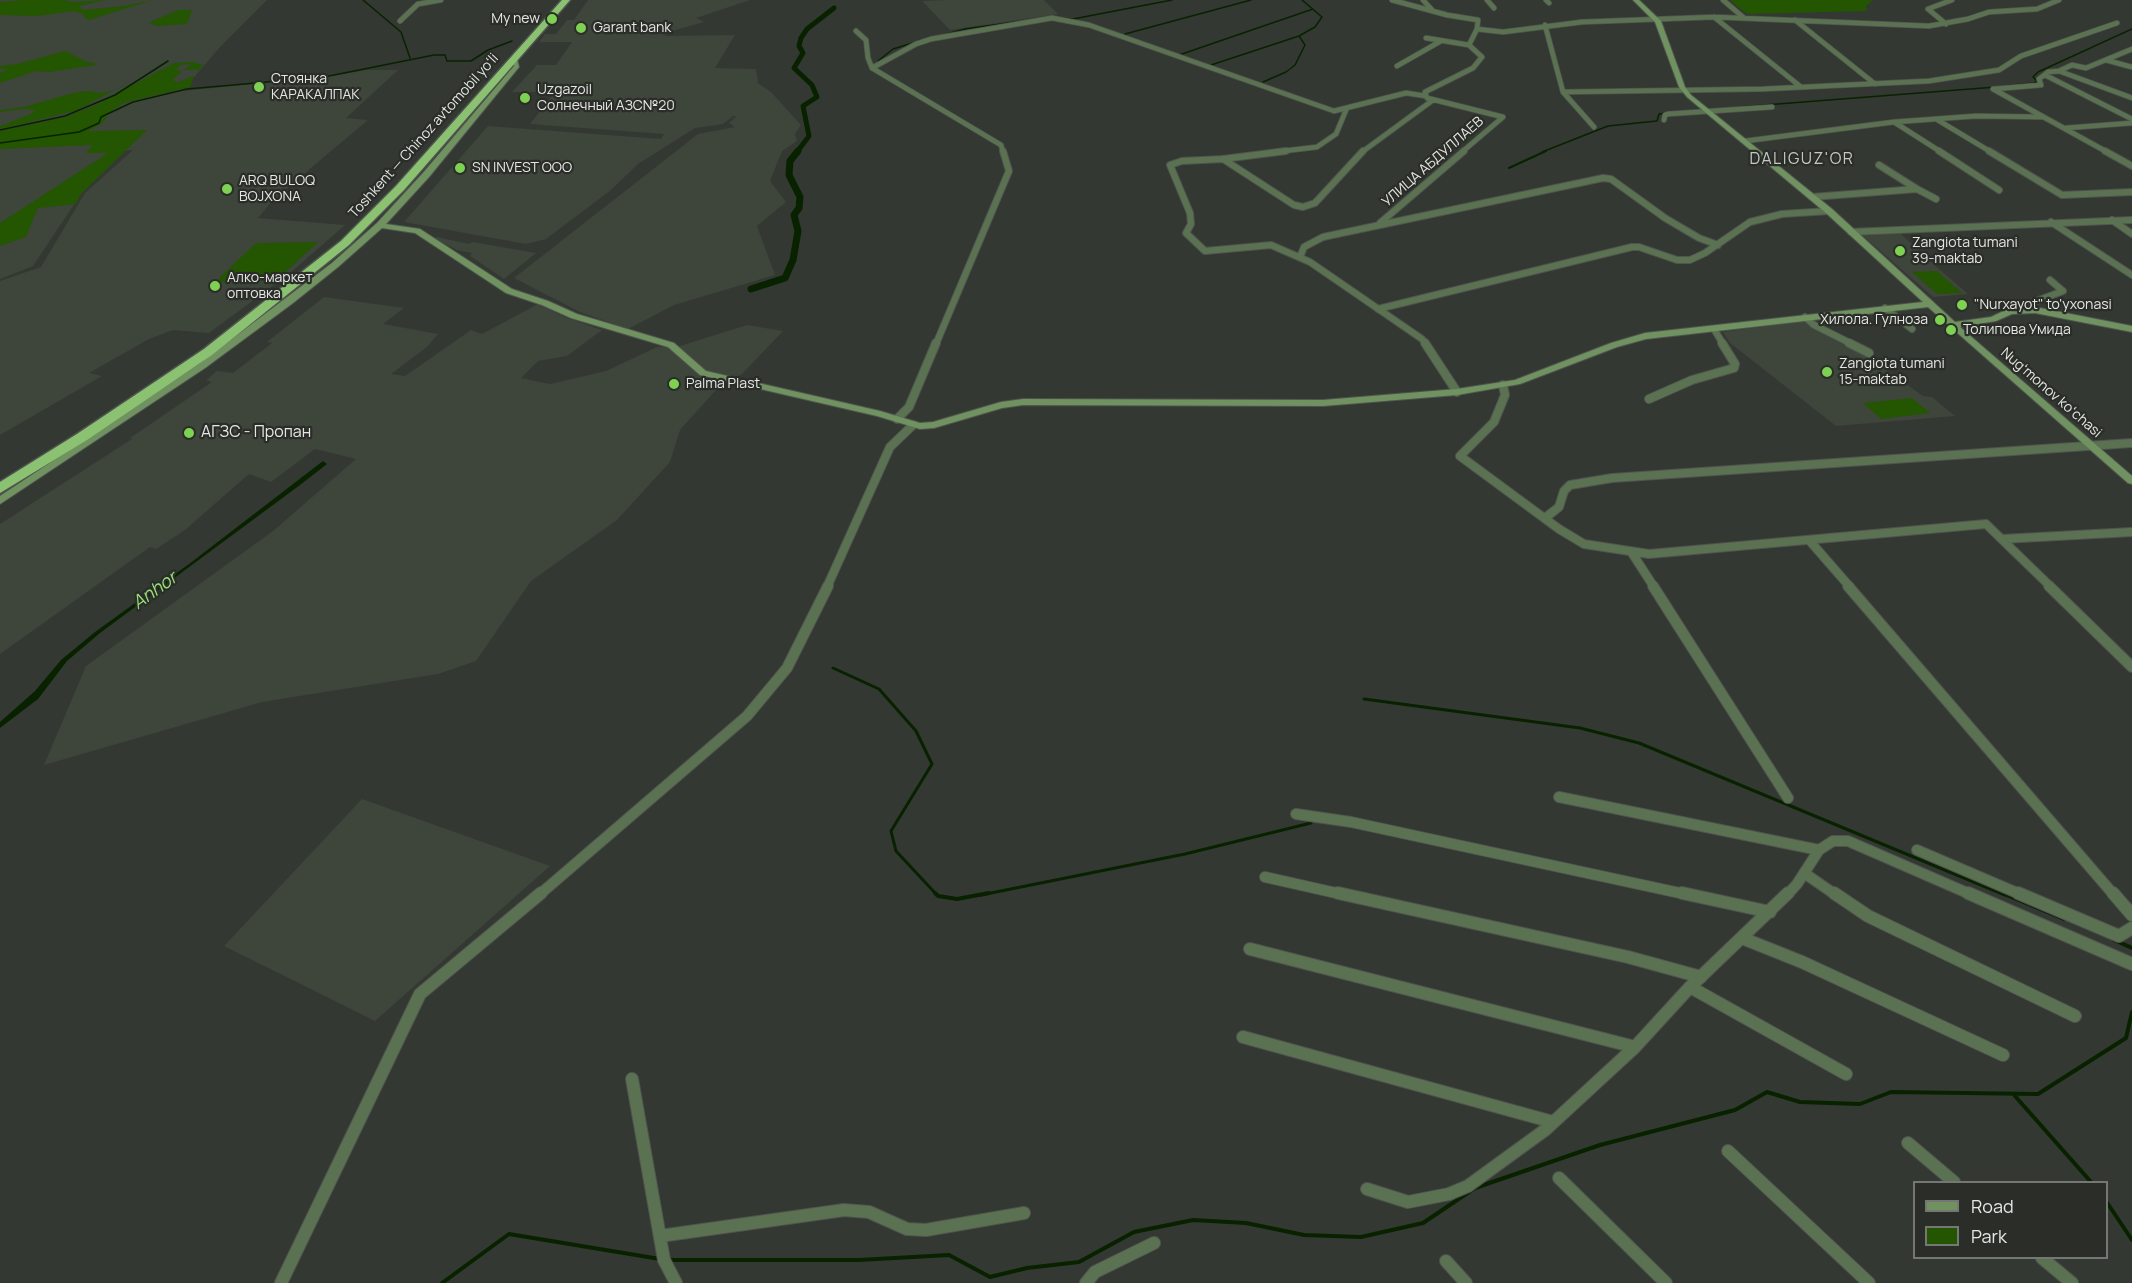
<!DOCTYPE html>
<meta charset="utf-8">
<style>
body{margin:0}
#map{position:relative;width:2132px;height:1283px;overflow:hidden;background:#343832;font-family:Manrope,sans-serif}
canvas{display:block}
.legend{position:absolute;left:1913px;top:1181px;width:195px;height:78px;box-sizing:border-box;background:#2a2d28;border:2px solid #747773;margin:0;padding:8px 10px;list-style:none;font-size:18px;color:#e4e7e3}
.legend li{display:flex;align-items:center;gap:12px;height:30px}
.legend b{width:30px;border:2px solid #747773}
</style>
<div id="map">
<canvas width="2132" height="1283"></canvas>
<ul class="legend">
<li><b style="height:8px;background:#6f9260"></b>Road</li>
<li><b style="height:16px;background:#245500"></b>Park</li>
</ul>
</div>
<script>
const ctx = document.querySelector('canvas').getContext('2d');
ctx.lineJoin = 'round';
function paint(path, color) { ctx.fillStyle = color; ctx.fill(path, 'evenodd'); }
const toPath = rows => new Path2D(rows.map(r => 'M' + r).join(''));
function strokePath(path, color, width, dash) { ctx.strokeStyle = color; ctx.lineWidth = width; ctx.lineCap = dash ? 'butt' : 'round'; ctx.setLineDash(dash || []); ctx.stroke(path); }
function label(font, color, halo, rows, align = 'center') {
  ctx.font = font + ' Manrope,sans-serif'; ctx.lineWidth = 4.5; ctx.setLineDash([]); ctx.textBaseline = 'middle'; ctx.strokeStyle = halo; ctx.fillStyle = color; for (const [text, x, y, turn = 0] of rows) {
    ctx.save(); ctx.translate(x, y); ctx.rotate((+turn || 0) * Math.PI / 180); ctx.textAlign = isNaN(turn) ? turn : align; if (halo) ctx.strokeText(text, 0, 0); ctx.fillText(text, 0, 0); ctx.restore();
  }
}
paint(toPath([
 [0,0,267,0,221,46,182,91,325,77,367,70,398,70,346,118,368,120,274,199,258,218,345,225,289,274,209,333,173,330,149,339,89,373,102,376,0,435,0,281,41,267,85,193,133,150,121,151,81,194,33,266,0,279],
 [588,0,750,0,696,18,704,22,672,31,664,36,735,35,715,68,756,69,758,83,771,92,801,125,795,134,797,141,782,151,770,181,786,202,757,226,775,275,674,305,628,329,580,312,514,278,698,134,735,127,729,123,737,116,733,116,723,124,695,128,638,164,611,190,546,239,526,244,404,222,488,126,661,139,664,134,530,124,555,92,512,92,537,65,556,65,572,42,539,42,545,34,556,34,567,20,574,20],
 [949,0,1044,0,1058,14,950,30,922,1],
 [1899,232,1939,269,1968,294,1933,297,1861,234],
 [437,237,469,244,473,242,536,253,504,279,470,256,472,253,457,250,434,238],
 [324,297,404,308,383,324,438,334,427,347,391,374,405,376,471,330,482,334,538,304,564,317,602,330,567,356,538,361,521,378,550,384,606,371,657,347,680,346,747,325,783,331,742,374,715,391,680,430,670,462,617,520,531,581,476,661,438,674,262,702,44,765,86,666,273,531,356,459,315,449,271,482,249,474,185,530,156,549,150,547,0,654,0,524,132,439,130,438,212,382,206,380,217,371,233,373,272,343,267,342],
 [1806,321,1854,347,1923,396,1932,397,1955,416,1836,426,1730,343,1723,332],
 [362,799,550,866,375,1021,224,946]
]), '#3e453b');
paint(toPath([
 [23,0,65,0,72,2,107,0,79,6,83,10,124,6,153,0,89,20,84,17,83,14,74,11,38,16,0,15,0,2],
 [1730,0,1873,0,1866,6,1867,11,1747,14],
 [178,10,192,10,187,24,158,26,148,23],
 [65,51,87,62,95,63,96,65,49,72,36,71,0,83,0,73,8,69,0,69,0,66,17,64],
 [192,62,203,65,199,70,184,70,192,64,181,65,176,69,182,72,172,80,178,82,194,76,190,87,126,102,106,114,107,118,101,124,88,131,147,130,80,195,76,204,38,208,26,237,0,246,0,223,108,153,86,153,92,145,0,149,0,131,66,117,96,105,174,63],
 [132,81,75,111,0,129,0,126,31,114,35,110,24,109,0,112,0,110,24,107,73,93,88,91,101,93,116,90],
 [318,242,281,276,269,281,254,280,247,283,219,282,219,278,256,243],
 [1937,271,1962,293,1937,294,1912,272],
 [1912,398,1930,413,1881,419,1863,403]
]), '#245500');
paint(toPath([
 [323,461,327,464,300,485,100,633,67,661,38,699,0,728,0,722,35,691,61,660,95,632,189,564]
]), '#082200');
strokePath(toPath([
 [363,0,401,32,410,58],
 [1061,18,1073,19,1172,0],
 [1125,34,1251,0],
 [940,36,965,29,1016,22],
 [1179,55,1313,9],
 [878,61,893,49,916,42],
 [1211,65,1299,36,1315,27,1322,17,1302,0],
 [1263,82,1286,72,1295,65,1305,45,1299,36],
 [2003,86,2034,83,2037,81,2033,77,2038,72,2132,29],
 [1739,107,1996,87],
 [0,130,65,116,115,95,168,61],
 [0,143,79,132,99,123,101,117,133,102,187,89,324,77,434,55,445,55,447,61,471,61,488,50,512,41],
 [1542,152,1608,126,1657,121,1659,114,1667,113]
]), '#082200', 1.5);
strokePath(toPath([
 [1509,168,1546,151]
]), '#082200', 2);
strokePath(toPath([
 [833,668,879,689,916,731,932,764,891,831,896,851,937,895],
 [1364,699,1580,728,1639,743,2005,895],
 [981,895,1185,854,1311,823]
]), '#082200', 3);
strokePath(toPath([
 [935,893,938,896,957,899,989,893],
 [2002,893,2064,919],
 [2114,940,2132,948],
 [2015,1096,2091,1182],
 [2106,1201,2132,1240],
 [667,1260,859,1260,949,1255,990,1277,1027,1268,1079,1262,1134,1232,1193,1220,1246,1223,1304,1235,1361,1237,1423,1223,1475,1188,1600,1145,1735,1110,1767,1092,1800,1102,1860,1104,1891,1092,2038,1094,2126,1038,2132,1012],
 [442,1283,509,1234,660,1259]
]), '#082200', 4);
strokePath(toPath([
 [797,152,809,136,803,106,817,97,812,85,794,68,803,53,799,46,801,38,807,29,834,8]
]), '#082200', 5);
strokePath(toPath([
 [751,289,785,278,793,260,798,231,794,215,799,208,800,197,789,175,790,161,798,151]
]), '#082200', 7);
const streetFar4 = toPath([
 [1392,0,1447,15,1478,20,1477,29,1469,45,1482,57,1473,68,1425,92,1427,98,1503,117,1462,152],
 [1423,0,1433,11],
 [1487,0,1494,8],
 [1546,0,1549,3],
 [1723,0,1744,18],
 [1714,17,1801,87],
 [1795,20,1875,84],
 [400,21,418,4,441,0],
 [1946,24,1928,9,1952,0],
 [1545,25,1563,92,1594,127],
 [1477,29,1503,32,1582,22,1714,17,1929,26,1968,19,1989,12,2037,9,2059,0],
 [856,31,866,40,868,58,872,68,1001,145,1003,152],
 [1426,38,1469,45],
 [2106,60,2132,67],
 [1397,66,1441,41],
 [872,68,916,44,931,39,1052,18,1089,25,1334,111,1406,93,1426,96],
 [2059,71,2132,98],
 [2045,75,2132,119],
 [1993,89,2107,152],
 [1994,89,2041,85,2039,79,2048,72,2059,71,2072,65,2086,68,2132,49],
 [1563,92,1763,89,1929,81,1999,70,2021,56,2117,23],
 [1936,119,1991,152],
 [1664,120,1665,115,1668,114,1772,107],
 [1894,122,1941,152],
 [2066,128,2132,123],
 [1745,141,1894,122,1976,116,2043,117],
 [1275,152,1317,147,1336,134,1346,110],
 [1362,152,1433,100]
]);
const streetFar3 = toPath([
 [1286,151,1223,159,1182,161,1170,165,1190,213,1191,224,1186,233,1205,251,1271,245,1310,262,1422,339,1426,344],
 [1939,151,1999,190],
 [1989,151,2062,195,2132,192],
 [2105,151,2132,166],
 [1223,159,1294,205,1303,207,1315,203,1363,151],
 [1917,189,1936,199],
 [1812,197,1917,189,1879,165],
 [2112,220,2132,234],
 [2051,222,2132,275],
 [1380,223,1464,151],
 [1851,232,2132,220],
 [1300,257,1304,247,1323,237,1603,178,1611,179,1665,218,1699,238,1718,245],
 [1885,308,1912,329],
 [1378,309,1632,247,1639,247,1677,260,1690,260,1705,253,1750,222,1782,214,1829,211],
 [2010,311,2063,291,2050,280],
 [1805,317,1814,325,1852,344],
 [1714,329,1723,344],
 [936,344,1009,171,1003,151]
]);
const streetFar2 = toPath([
 [1425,343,1457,392],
 [1849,343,1869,353],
 [1503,385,1505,395,1494,422,1460,456,1559,529,1584,544,1649,554,1986,524,2051,587],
 [1649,399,1692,380,1734,368,1735,364,1722,343],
 [897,419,909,407,936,343],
 [1545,518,1559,507,1564,491,1570,485,1612,478,2132,443],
 [2002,539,2132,532],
 [1809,540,1850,587],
 [1632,553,1654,587],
 [827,587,890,447,913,425]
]);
const streetFar1 = toPath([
 [1653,586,1788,798],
 [1848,586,2114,895],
 [2049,586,2132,667],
 [1559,797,1819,850],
 [1296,814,1351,822,1689,895],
 [1917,850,2022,895],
 [1804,873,1836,895],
 [1265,877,1345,895],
 [539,895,747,716,787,668,828,586],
 [1787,895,1797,884,1819,850,1833,841,1848,841,1972,895]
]);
const street = toPath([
 [1338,893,1628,957,1701,977],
 [1682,893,1770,912],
 [1834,893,1868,916,2075,1016],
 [1968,893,2132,964],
 [2018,893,2119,936,2132,928],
 [2113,893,2132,915],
 [1742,938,1802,962,2003,1055],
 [1250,949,1635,1047],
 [1690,987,1846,1074],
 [1243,1037,1553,1122],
 [632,1079,664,1260,676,1283],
 [1908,1143,1954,1182],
 [1728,1151,1869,1283],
 [1559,1178,1666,1283],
 [1367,1189,1408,1202,1449,1194,1468,1186,1545,1130,1635,1047,1690,987,1788,893],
 [660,1236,844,1210,869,1212,907,1229,926,1230,1024,1213],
 [2042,1258,2072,1283],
 [1446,1261,1466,1283],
 [281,1283,420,994,541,893],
 [1086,1283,1095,1272,1154,1243]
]);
const secondary = toPath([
 [1633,0,1639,0,1661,21,1685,87,1691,95,1832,209,1955,322,1991,317,2010,308,2035,307,2132,326,2132,332,2035,313,2012,314,1996,321,1960,327,2132,476,2132,484,2128,483,1928,307,1646,339,1617,347,1520,384,1457,395,1323,406,1023,405,1002,408,934,428,920,429,877,416,700,375,668,347,571,318,542,305,506,293,415,233,382,228,338,267,293,303,205,368,0,504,0,496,199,364,332,263,377,223,423,173,514,66,511,59,514,57,517,59,519,67,429,177,386,224,420,229,512,289,548,301,577,314,674,343,706,371,880,411,920,423,933,422,1001,402,1023,399,1323,400,1457,389,1515,380,1611,343,1645,333,1923,302,1826,213,1687,97,1679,87,1655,22,1633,0]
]);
const highway = toPath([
 [562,0,570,0,404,190,349,245,212,355,87,440,0,493,0,482,77,434,204,349,341,241,396,186,562,0]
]);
strokePath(streetFar4, '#50544e', 6);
strokePath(streetFar3, '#50544e', 8);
strokePath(streetFar2, '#50544e', 10);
strokePath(streetFar1, '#50544e', 12);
strokePath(street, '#50544e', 14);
strokePath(secondary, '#50544e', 2);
strokePath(highway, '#50544e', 3);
strokePath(streetFar4, '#5b7252', 4.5);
strokePath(streetFar3, '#5b7252', 6);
strokePath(streetFar2, '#5b7252', 8);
strokePath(streetFar1, '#5b7252', 10);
strokePath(street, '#5b7252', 12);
paint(secondary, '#6f9260');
paint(highway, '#8bc272');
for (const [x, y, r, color] of [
 [552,19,6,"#7ed153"],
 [581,28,6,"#7ed153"],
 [259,87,6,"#7ed153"],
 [525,98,6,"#7ed153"],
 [460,168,6,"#7ed153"],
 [227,189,6,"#7ed153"],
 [1900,251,6,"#7ed153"],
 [215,286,6,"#7ed153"],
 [1962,305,6,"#7ed153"],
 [1940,320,6,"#7ed153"],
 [1951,330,6,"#7ed153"],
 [1827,372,6,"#7ed153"],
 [674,384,6,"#7ed153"],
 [189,433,6,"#7ed153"]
]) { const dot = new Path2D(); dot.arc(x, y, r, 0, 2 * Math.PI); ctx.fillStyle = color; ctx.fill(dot); strokePath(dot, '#2a2d28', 2); }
label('14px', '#e4e7e3', '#2a2d28', [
 ["My new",540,19,"right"],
 ["Garant bank",593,28],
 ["Стоянка",271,79],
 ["КАРАКАЛПАК",271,95],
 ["Uzgazoil",537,90],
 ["Солнечный АЗС№20",537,106],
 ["SN INVEST ООО",472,168],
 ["ARQ BULOQ",239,181],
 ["BOJXONA",239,197],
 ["Zangiota tumani",1912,243],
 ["39-maktab",1912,259],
 ["Алко-маркет",227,278],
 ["оптовка",227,294],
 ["\"Nurxayot\" to'yxonasi",1974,305],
 ["Хилола. Гулноза",1928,320,"right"],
 ["Толипова Умида",1963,330],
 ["Zangiota tumani",1839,364],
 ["15-maktab",1839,380],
 ["Palma Plast",686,384]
], 'left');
label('14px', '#e4e7e3', '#2a2d28', [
 ["Toshkent — Chinoz avtomobil yoʻli",424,136,-48],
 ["УЛИЦА АБДУЛЛАЕВ",1433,162,-41],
 ["Nugʻmonov koʻchasi",2051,393,41]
]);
ctx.letterSpacing = '1.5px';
label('16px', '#c4c9c2', '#2a2d28', [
 ["DALIGUZ'OR",1802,160]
]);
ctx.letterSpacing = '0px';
label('16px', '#e4e7e3', '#2a2d28', [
 ["АГЗС - Пропан",201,433]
], 'left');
label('italic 18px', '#99df79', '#2a2d28', [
 ["Anhor",155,591,-36]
]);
</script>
